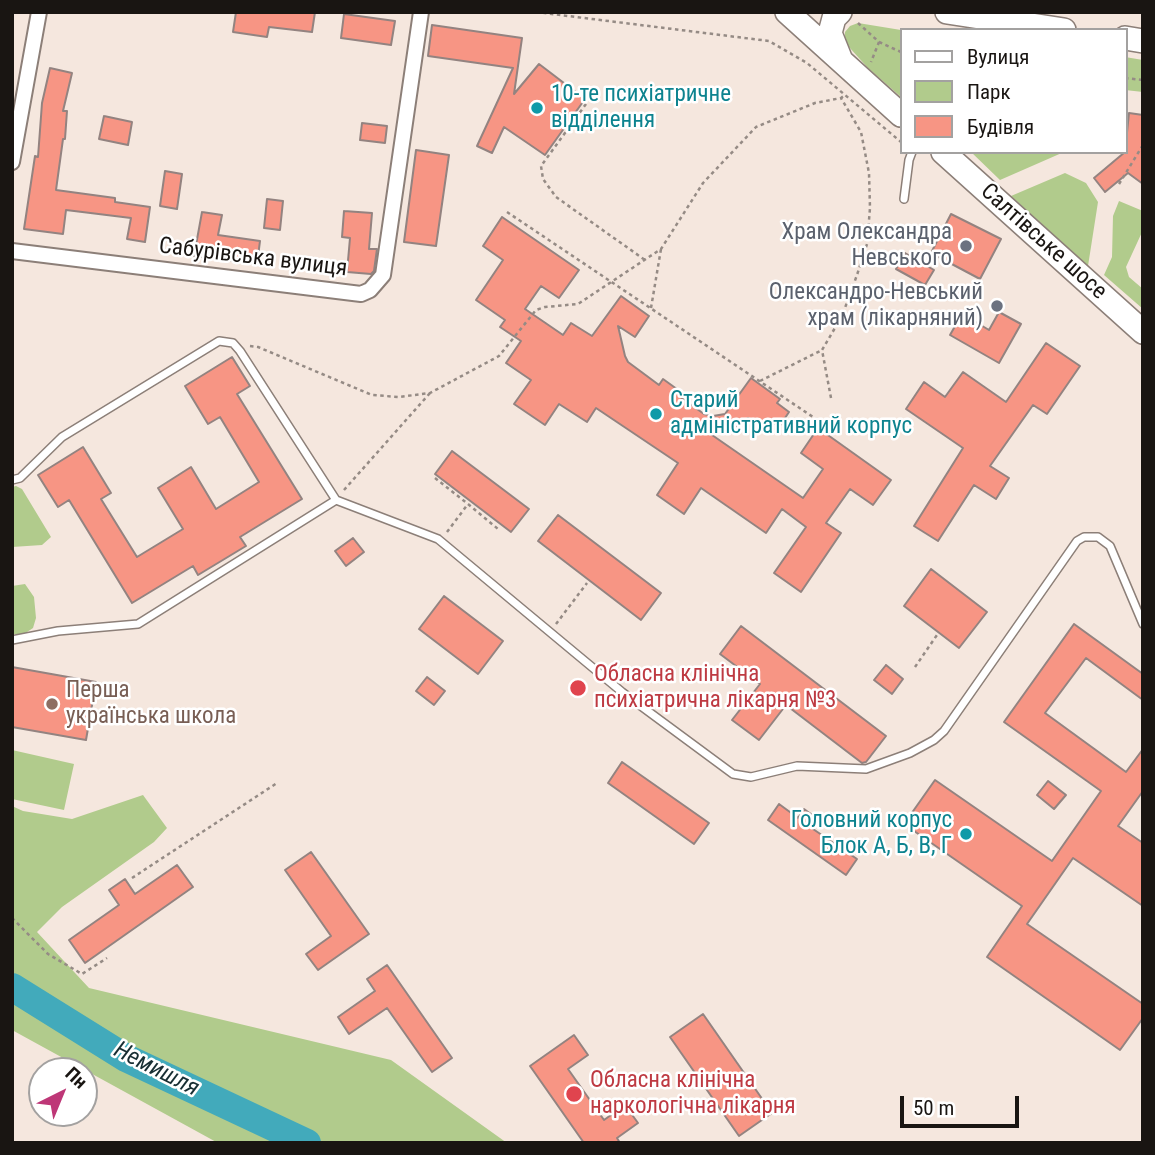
<!DOCTYPE html>
<meta charset="utf-8">
<style>
body{margin:0}
#map{position:relative;width:1155px;height:1155px;overflow:hidden;background:#f5e7de;font-family:"Roboto Condensed",sans-serif}
canvas{display:block}
.frame{position:absolute;inset:0;border:14px solid #191512;pointer-events:none}
.legend{position:absolute;left:900px;top:28px;width:228px;height:126px;box-sizing:border-box;background:#fff;border:2px solid #a3a1a0;margin:0;padding:9px 12px;list-style:none;font-size:21px;color:#191512}
.legend li{display:flex;align-items:center;gap:14px;height:35px}
.legend b{width:35px;border:2px solid #a3a1a0}
.north{position:absolute;left:28px;top:1057px;width:70px;height:70px;box-sizing:border-box;background:#fff;border:2px solid #a3a1a0;border-radius:50%;rotate:43deg;font-size:19px;font-weight:700;line-height:28px;text-align:center;color:#191512}
.north::after{content:'';display:block;margin:auto;width:24px;height:32px;background:#be3777;clip-path:polygon(50% 0,100% 100%,50% 72%,0 100%)}
.scale{position:absolute;left:900px;top:1096px;width:119px;height:32px;box-sizing:border-box;border:4px solid #191512;border-top:0;padding-left:9px;font-size:21px;line-height:24px;white-space:nowrap;color:#191512;-webkit-text-stroke:5px #fff;paint-order:stroke}
</style>
<div id="map">
<canvas width="1155" height="1155"></canvas>
<div class="frame"></div>
<ul class="legend">
<li><b style="height:9px;background:#fff"></b>Вулиця</li>
<li><b style="height:19px;background:#b1cb8c"></b>Парк</li>
<li><b style="height:19px;background:#f79584"></b>Будівля</li>
</ul>
<div class="north">Пн</div>
<div class="scale">50 m</div>
</div>
<script>
const ctx = document.querySelector('canvas').getContext('2d');
ctx.lineJoin = 'round';
function paint(path, color) { ctx.fillStyle = color; ctx.fill(path, 'evenodd'); }
const toPath = rows => new Path2D(rows.map(r => 'M' + r).join(''));
function strokePath(path, color, width, dash) { ctx.strokeStyle = color; ctx.lineWidth = width; ctx.lineCap = dash ? 'butt' : 'round'; ctx.setLineDash(dash || []); ctx.stroke(path); }
function label(font, color, halo, rows, align = 'center') {
  ctx.font = font + ' "Roboto Condensed",sans-serif'; ctx.lineWidth = 5; ctx.setLineDash([]); ctx.textBaseline = 'middle'; ctx.strokeStyle = halo; ctx.fillStyle = color; for (const [text, x, y, turn = 0] of rows) {
    ctx.save(); ctx.translate(x, y); ctx.rotate((+turn || 0) * Math.PI / 180); ctx.textAlign = isNaN(turn) ? turn : align; if (halo) ctx.strokeText(text, 0, 0); ctx.fillText(text, 0, 0); ctx.restore();
  }
}
paint(toPath([
 [858,23,901,30,901,97,868,68,849,47,845,39,845,32,850,26],
 [1125,57,1143,60,1143,92,1125,90],
 [971,152,1064,152,1000,180],
 [1065,173,1086,183,1098,202,1088,266,1011,196],
 [1119,201,1143,211,1143,230,1126,267,1129,277,1143,289,1143,309,1104,275,1112,257,1113,216],
 [16,486,22,489,51,537,42,545,12,547,12,487],
 [25,584,34,597,36,618,33,628,24,634,12,634,12,586],
 [12,750,74,764,64,810,12,799],
 [143,795,167,828,154,842,62,907,37,932,89,988,391,1060,507,1143,218,1143,12,1030,12,806,23,811,72,819]
]), '#b1cb8c');
strokePath(toPath([
 [12,987,126,1058,307,1143]
]), '#42aabb', 28);
const building = toPath([
 [236,12,315,12,312,32,269,27,267,37,233,32,236,12],
 [344,14,395,21,391,45,341,38,344,14],
 [432,25,522,38,514,94,539,64,585,99,545,155,504,127,492,153,477,146,513,68,428,56,432,25],
 [50,68,72,73,63,111,67,111,65,139,63,139,56,190,115,198,115,202,150,207,145,242,127,239,131,218,66,210,63,234,24,229,35,156,38,157,42,103,50,68],
 [1129,113,1143,115,1143,184,1128,173,1105,192,1094,178,1125,152,1129,113],
 [104,116,132,122,128,145,99,139,104,116],
 [362,123,387,126,385,143,360,140,362,123],
 [416,150,449,155,436,246,404,242,416,150],
 [165,171,182,174,177,209,160,206,165,171],
 [267,199,283,201,280,230,264,228,267,199],
 [344,211,372,213,369,249,377,249,374,271,371,274,347,272,350,238,342,237,344,211],
 [202,212,222,215,218,235,260,241,257,264,194,256,202,212],
 [951,214,1001,239,980,279,931,253,951,214],
 [502,217,579,270,559,298,541,286,525,309,563,335,571,323,592,336,621,296,649,316,635,337,618,326,625,356,628,362,659,385,663,379,681,392,679,396,704,414,713,416,725,414,751,378,780,399,777,403,789,412,779,427,771,421,764,430,748,418,737,426,712,435,803,498,823,469,801,453,818,428,891,480,873,505,850,489,826,523,841,533,801,592,774,573,806,527,782,509,766,533,701,488,684,514,657,495,678,463,596,408,587,422,559,404,545,425,514,404,531,380,506,363,521,341,500,327,505,320,476,300,503,260,483,246,502,217],
 [905,253,934,270,925,285,896,269,905,253],
 [999,312,1021,324,999,363,950,335,962,314,989,330,999,312],
 [1046,343,1080,366,1047,414,1033,405,990,466,1009,478,996,499,974,485,938,541,914,526,963,448,906,409,924,382,945,397,963,372,1006,402,1046,343],
 [232,357,250,386,237,394,302,499,240,537,246,546,198,575,193,566,132,603,69,500,58,507,38,475,83,447,111,493,101,499,137,557,183,529,158,488,191,467,216,509,259,482,220,417,208,424,185,386,232,357],
 [452,451,529,509,511,532,435,474,452,451],
 [558,515,661,593,641,620,538,541,558,515],
 [353,538,364,552,346,566,335,551,353,538],
 [931,569,987,612,959,648,904,606,931,569],
 [444,596,503,641,478,674,419,629,444,596],
 [1074,624,1143,674,1143,700,1086,658,1045,713,1126,772,1143,749,1143,791,1118,826,1143,843,1143,906,1073,858,1027,924,1143,1004,1143,1018,1120,1050,987,957,1022,906,904,824,935,780,1052,861,1101,791,1004,722,1074,624],
 [741,626,886,736,866,762,862,763,786,705,759,740,732,720,760,684,720,654,741,626],
 [886,665,903,679,892,694,874,680,886,665],
 [12,667,96,682,86,740,12,727,12,667],
 [427,677,445,691,434,705,416,691,427,677],
 [622,762,709,823,694,844,608,783,622,762],
 [1048,781,1066,795,1054,809,1037,795,1048,781],
 [779,804,798,818,804,809,819,820,813,829,857,859,846,875,768,820,779,804],
 [311,852,369,934,318,970,306,954,331,936,285,870,311,852],
 [177,865,193,887,85,963,69,940,119,905,109,890,125,879,135,894,177,865],
 [387,965,452,1058,432,1072,387,1008,349,1034,338,1017,375,991,367,979,387,965],
 [703,1014,772,1113,739,1136,670,1037,703,1014],
 [574,1035,588,1055,568,1069,604,1120,625,1105,638,1123,617,1138,620,1143,584,1143,530,1066,574,1035]
]);
paint(building, '#f79584');
strokePath(building, '#938380', 2);
const lane = toPath([
 [904,199,909,160,912,152],
 [12,480,20,478,62,437,219,341,233,343,240,351,336,500,138,624,58,631,12,640],
 [336,500,438,539,622,692,733,774,751,777,797,766,866,769,910,753,934,740,944,731,1077,541,1084,537,1098,537,1110,546,1143,624]
]);
const street = toPath([
 [12,162,39,12],
 [12,251,361,294,370,290,383,275,421,12]
]);
const primary = toPath([
 [787,12,901,115],
 [840,12,834,18,830,33,840,58],
 [947,12,1064,30],
 [1125,38,1143,41],
 [943,152,1143,332]
]);
strokePath(lane, '#8c7f78', 10);
strokePath(street, '#8c7f78', 18);
strokePath(primary, '#8c7f78', 26);
strokePath(toPath([
 [536,12,769,41,807,63,901,142],
 [858,23,879,42,871,62],
 [879,42,901,52],
 [1125,78,1143,80],
 [586,104,541,166,543,179,556,197,645,260],
 [1119,184,1143,145],
 [507,212,816,419],
 [651,308,661,249],
 [250,346,258,347,372,395,399,397,430,393,499,356,536,310,545,307,578,304,661,249,703,183,756,127,815,103,841,98,845,95],
 [760,381,822,350],
 [831,398,822,350,842,316,857,275,867,244,870,208,869,173,861,132,841,98],
 [435,478,468,504],
 [344,490,430,393],
 [447,532,468,504,498,529],
 [556,624,587,583],
 [915,667,937,635],
 [132,878,277,783],
 [12,918,48,954,82,974,107,958]
]), '#958b85', 2.5, [3.5, 3.5]);
strokePath(lane, '#fff', 7);
strokePath(street, '#fff', 14);
strokePath(primary, '#fff', 23);
for (const [x, y, r, color] of [
 [537,108,7,"#0f9aa8"],
 [966,246,7,"#6b7280"],
 [997,306,7,"#6b7280"],
 [656,414,7,"#0f9aa8"],
 [578,688,9,"#e0444e"],
 [52,704,7,"#8d6e63"],
 [966,834,7,"#0f9aa8"],
 [574,1094,9,"#e0444e"]
]) { const dot = new Path2D(); dot.arc(x, y, r, 0, 2 * Math.PI); ctx.fillStyle = color; ctx.fill(dot); strokePath(dot, '#fff', 2.5); }
label('23px', '#0d838f', '#fff', [
 ["10-те психіатричне",551,95],
 ["відділення",551,121],
 ["Старий",670,401],
 ["адміністративний корпус",670,427],
 ["Головний корпус",952,821,"right"],
 ["Блок А, Б, В, Г",952,847,"right"]
], 'left');
label('23px', '#5b616d', '#fff', [
 ["Храм Олександра",952,233],
 ["Невського",952,259],
 ["Олександро-Невський",983,293],
 ["храм (лікарняний)",983,319]
], 'right');
label('23px', '#191512', '#fff', [
 ["Салтівське шосе",1043,242,42],
 ["Сабурівська вулиця",253,258,7]
]);
label('23px', '#be3a42', '#fff', [
 ["Обласна клінічна",594,675],
 ["психіатрична лікарня №3",594,701],
 ["Обласна клінічна",590,1081],
 ["наркологічна лікарня",590,1107]
], 'left');
label('23px', '#785e54', '#fff', [
 ["Перша",66,691],
 ["українська школа",66,717]
], 'left');
label('italic 24px', '#172e33', '#fff', [
 ["Немишля",156,1070,27]
]);
</script>
